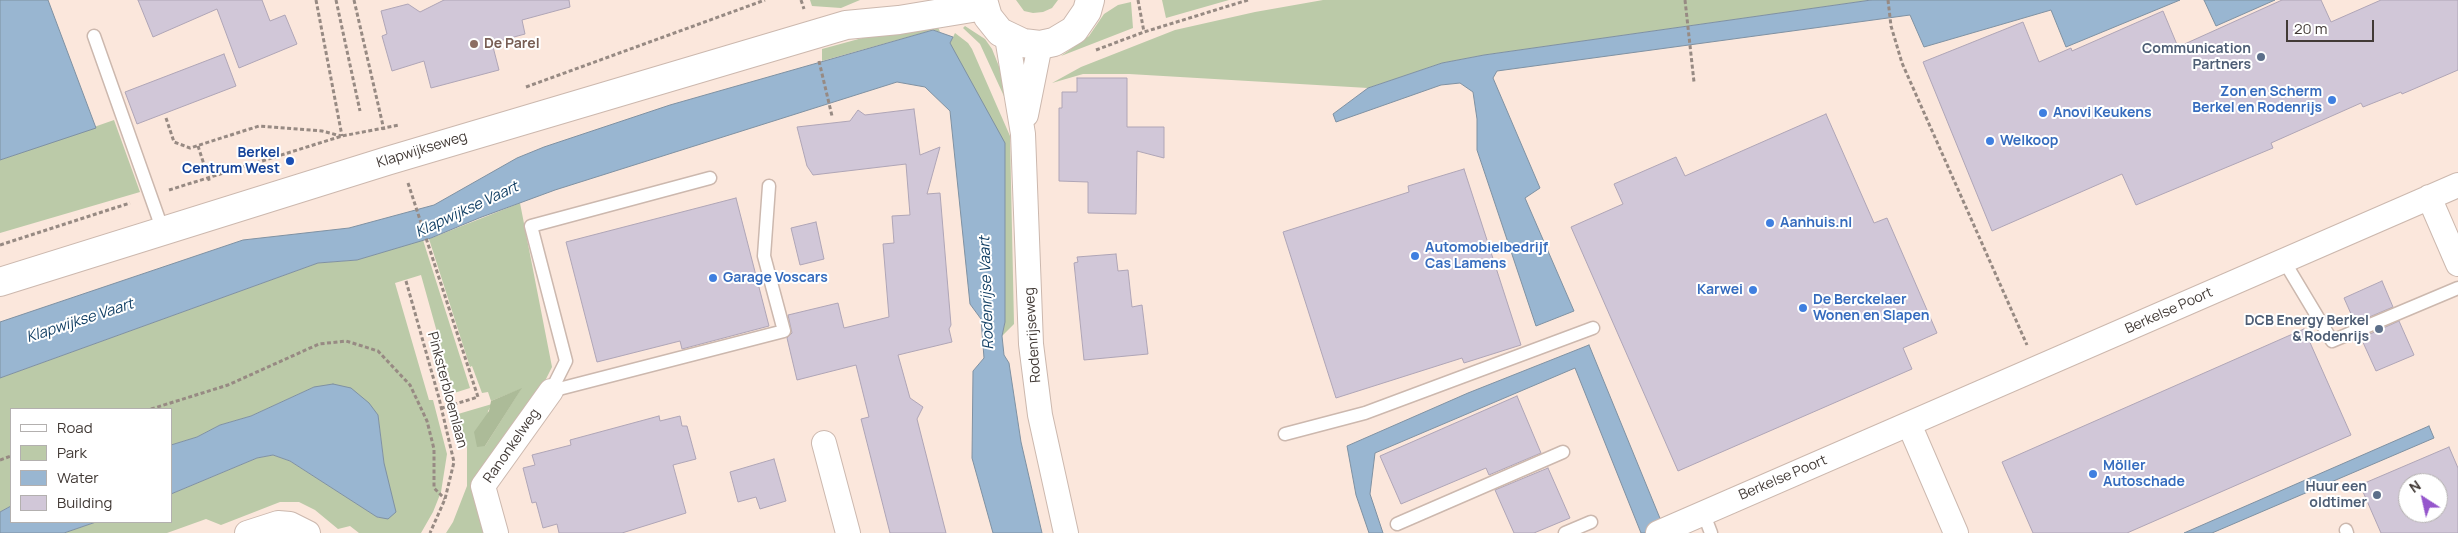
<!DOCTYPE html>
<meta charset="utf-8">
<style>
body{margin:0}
#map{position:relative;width:2458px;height:533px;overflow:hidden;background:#fbe7dc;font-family:Manrope,sans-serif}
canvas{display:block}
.legend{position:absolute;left:10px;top:408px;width:162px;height:115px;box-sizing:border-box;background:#fff;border:1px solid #b3b0af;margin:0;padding:6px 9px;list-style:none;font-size:15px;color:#423a36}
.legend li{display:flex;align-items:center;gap:10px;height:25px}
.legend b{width:25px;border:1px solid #b3b0af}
.north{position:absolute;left:2398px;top:473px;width:50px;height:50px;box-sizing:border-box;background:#fff;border:1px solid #b3b0af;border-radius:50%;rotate:325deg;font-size:14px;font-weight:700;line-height:20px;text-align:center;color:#423a36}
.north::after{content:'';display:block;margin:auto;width:18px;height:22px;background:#9556cc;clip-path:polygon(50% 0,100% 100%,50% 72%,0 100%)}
.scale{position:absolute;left:2286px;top:20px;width:88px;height:22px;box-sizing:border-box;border:2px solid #423a36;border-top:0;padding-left:6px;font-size:15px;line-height:18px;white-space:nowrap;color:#423a36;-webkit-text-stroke:4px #fff;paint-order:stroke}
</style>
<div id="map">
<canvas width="2458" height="533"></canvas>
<ul class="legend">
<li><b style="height:6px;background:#fff"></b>Road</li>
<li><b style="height:14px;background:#bbcaa8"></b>Park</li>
<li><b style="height:14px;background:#99b6d1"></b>Water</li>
<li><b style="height:14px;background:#d1c7d8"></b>Building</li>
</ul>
<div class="north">N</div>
<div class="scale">20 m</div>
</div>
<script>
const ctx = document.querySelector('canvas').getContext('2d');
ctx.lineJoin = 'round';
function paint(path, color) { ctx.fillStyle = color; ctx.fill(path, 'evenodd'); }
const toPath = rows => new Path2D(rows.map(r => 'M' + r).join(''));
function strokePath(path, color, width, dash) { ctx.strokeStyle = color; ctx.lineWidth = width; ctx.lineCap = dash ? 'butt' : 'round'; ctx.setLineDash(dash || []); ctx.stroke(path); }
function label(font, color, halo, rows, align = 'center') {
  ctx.font = font + ' Manrope,sans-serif'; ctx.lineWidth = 4; ctx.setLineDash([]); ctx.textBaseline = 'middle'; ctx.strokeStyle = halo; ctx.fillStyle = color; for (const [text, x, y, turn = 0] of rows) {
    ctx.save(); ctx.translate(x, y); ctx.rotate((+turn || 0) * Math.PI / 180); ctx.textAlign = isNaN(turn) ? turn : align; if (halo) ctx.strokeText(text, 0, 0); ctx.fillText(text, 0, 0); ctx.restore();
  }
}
paint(toPath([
 [810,0,860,0,841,8,812,6],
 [1016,0,1058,0,1052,8,1043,12,1033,13,1024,11],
 [1162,0,1229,0,1166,18],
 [1323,0,1871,0,1484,55,1442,63,1368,88,1129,74,1083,74,1052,83,1081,67,1175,30,1255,12],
 [1131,2,1133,28,1061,56,1089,36,1104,14,1118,5],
 [936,22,940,32,933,30,822,61,822,49,877,34],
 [965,26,985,39,992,49,1006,84,1008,105,980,44,963,28],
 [955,33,968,43,972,49,1010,136,1014,324,1002,336,1005,322,950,43],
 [114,120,140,192,0,233,0,160],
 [520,203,552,367,543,385,472,484,486,533,446,533,453,522,467,486,467,448,458,414,492,404,488,411,485,446,521,389,491,401,488,392,482,393,472,366,470,367,429,239],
 [423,240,470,388,454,393,421,275,395,283,429,400,433,400,447,454,441,492,433,512,421,533,359,533,350,526,338,529,315,510,299,502,280,502,221,525,206,519,167,533,64,533,96,522,171,522,171,494,257,458,273,455,290,461,379,518,384,463,378,415,314,387,251,416,220,425,197,437,171,445,171,409,11,409,11,506,0,512,0,378,318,263,357,260]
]), '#bbcaa8');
paint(toPath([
 [522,388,485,446,477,447,474,432,489,411,491,401]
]), '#acbb98');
const water = toPath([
 [0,0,48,0,96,128,0,160,0,0],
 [1871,0,2180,0,2066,47,2051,10,1924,47,1910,15,1497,71,1493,78,1540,188,1525,198,1574,311,1536,326,1477,150,1477,119,1473,92,1460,83,1441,85,1336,122,1333,114,1368,88,1442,63,1484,55,1871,0],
 [2204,0,2275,0,2216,26,2204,0],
 [933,30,953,37,950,43,1005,143,1005,322,1002,336,1004,355,1009,363,1021,442,1042,533,993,533,972,458,973,371,984,358,981,319,970,304,950,111,925,87,897,82,555,190,479,218,431,238,357,260,318,263,0,378,0,322,243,240,349,228,434,205,517,158,544,147,670,105,933,30],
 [1589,345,1666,533,1641,533,1575,368,1375,453,1370,494,1383,533,1369,533,1356,495,1347,446,1468,393,1589,345],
 [333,384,351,388,369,403,378,415,384,463,396,512,388,519,377,517,290,461,273,455,257,458,171,494,171,445,197,437,220,425,251,416,314,387,333,384],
 [2429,426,2434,438,2212,533,2184,533,2429,426],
 [11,506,11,522,96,522,64,533,0,533,0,512,11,506]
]);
paint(water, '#99b6d1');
strokePath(water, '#7f91a2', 1);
const building = toPath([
 [138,0,262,0,270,21,285,15,297,44,239,68,217,9,153,37,138,0],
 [444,0,569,0,570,7,522,20,525,34,492,43,499,70,431,88,424,61,392,71,382,36,387,34,381,11,408,4,420,12,444,0],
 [2282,0,2321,0,2331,22,2381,0,2458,0,2458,70,2402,94,2401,92,2363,107,2361,103,2271,143,2273,148,2136,205,2122,174,1992,231,1923,62,2023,22,2039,62,2071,48,2072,51,2163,11,2178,47,2282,0],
 [224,54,236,86,137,124,125,92,224,54],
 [1077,78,1127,78,1127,127,1164,127,1164,158,1137,151,1136,214,1088,213,1088,182,1059,181,1059,108,1062,108,1062,92,1077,92,1077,78],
 [914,109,920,155,940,147,927,194,940,193,951,325,949,329,952,342,898,355,910,398,923,407,917,419,946,533,890,533,861,419,869,417,856,365,797,380,787,338,792,333,788,315,838,303,844,328,889,317,883,244,894,243,892,216,910,215,906,164,813,175,807,166,797,127,850,121,858,110,865,115,914,109],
 [1826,114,1874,223,1887,218,1937,333,1903,348,1912,369,1678,471,1571,227,1623,204,1614,184,1676,157,1685,176,1826,114],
 [1464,169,1521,345,1464,363,1462,358,1336,398,1283,232,1409,192,1408,186,1464,169],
 [736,198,769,326,682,349,680,341,597,362,566,242,736,198],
 [816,222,824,259,800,265,791,228,816,222],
 [1116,254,1118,271,1128,270,1132,307,1142,305,1148,354,1084,360,1074,263,1078,262,1077,257,1116,254],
 [2382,281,2393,307,2355,323,2344,298,2382,281],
 [2399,321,2414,355,2376,371,2361,338,2399,321],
 [2304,329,2351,435,2127,533,2033,533,2002,462,2304,329],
 [1517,396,1541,453,1489,475,1486,468,1401,504,1380,456,1517,396],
 [659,416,660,421,680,416,682,426,687,426,696,459,673,465,686,513,622,533,559,533,557,524,543,528,536,502,532,503,523,468,535,465,532,455,571,445,570,440,659,416],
 [2449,447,2458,468,2458,533,2381,533,2360,485,2449,447],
 [2408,483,2438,483,2438,513,2408,513,2408,483],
 [774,459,786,501,760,509,756,497,738,502,730,472,774,459],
 [1548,468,1570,518,1534,533,1514,533,1495,490,1548,468]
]);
paint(building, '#d1c7d8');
strokePath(building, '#afa5b6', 1);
const lane = toPath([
 [94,36,163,231],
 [2284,261,2332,341,2458,288],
 [551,391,784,331,764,256,769,186],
 [551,391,566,361,531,226,710,178],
 [1285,434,1365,413,1593,328],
 [1703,512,1711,533],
 [1397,524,1563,452],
 [2346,530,2347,533],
 [1565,533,1591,522]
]);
const street = toPath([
 [1007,37,1023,134,1031,344,1040,415,1066,533],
 [1026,115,1040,45],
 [2429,197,2458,264],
 [1909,424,1956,533],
 [824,443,848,533],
 [247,533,278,523,290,524,308,533],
 [496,533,483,486,551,391],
 [1658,533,2458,185]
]);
const secondary = toPath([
 [983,0,988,17,1000,32,1023,43,1040,45,1054,42,1074,30,1087,11,1090,0],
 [0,282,387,161,846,25,899,20,984,6]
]);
strokePath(lane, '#ccb8ae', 15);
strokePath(street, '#ccb8ae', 26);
strokePath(secondary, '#ccb8ae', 30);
strokePath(toPath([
 [316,0,342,136],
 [336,0,360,111],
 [354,0,384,130],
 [801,0,804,9],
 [1138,0,1144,32],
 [1685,0,1694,82],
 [1888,0,1891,26,1902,63,2027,345],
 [1096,50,1144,32,1248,0],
 [819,61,832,116],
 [526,87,765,0],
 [166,118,174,142,190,148,259,126,322,131,341,136],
 [198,146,210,183],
 [408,183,478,397,442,408],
 [169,190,342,136,399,125],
 [0,245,130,203],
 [406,281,439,398,454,462,445,499,430,533],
 [151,409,228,385,319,344,346,341,378,351,410,385,427,421,434,449,434,488,445,499],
 [0,460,11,456]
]), '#978a83', 3, [4, 2.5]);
strokePath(lane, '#fff', 12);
strokePath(street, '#fff', 24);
strokePath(secondary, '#fff', 28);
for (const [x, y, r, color] of [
 [474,44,5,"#8d6e63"],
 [2261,57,5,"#5c6f8a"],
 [2332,100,5,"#3f7fe0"],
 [2043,113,5,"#3f7fe0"],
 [1990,141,5,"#3f7fe0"],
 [290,161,5,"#1a4fb4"],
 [1770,223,5,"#3f7fe0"],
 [1415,256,5,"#3f7fe0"],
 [713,278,5,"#3f7fe0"],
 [1753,290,5,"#3f7fe0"],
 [1803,308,5,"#3f7fe0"],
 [2379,329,5,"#5c6f8a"],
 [2093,474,5,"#3f7fe0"],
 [2377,495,5,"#5c6f8a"]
]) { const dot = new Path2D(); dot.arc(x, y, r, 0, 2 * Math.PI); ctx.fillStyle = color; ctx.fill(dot); strokePath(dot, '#fff', 2); }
label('bold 14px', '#785e54', '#fff', [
 ["De Parel",484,44]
], 'left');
label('bold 14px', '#4e5e75', '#fff', [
 ["Communication",2251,49],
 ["Partners",2251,65],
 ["DCB Energy Berkel",2369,321],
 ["& Rodenrijs",2369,337],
 ["Huur een",2367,487],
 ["oldtimer",2367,503]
], 'right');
label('bold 14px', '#366cbe', '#fff', [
 ["Zon en Scherm",2322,92,"right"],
 ["Berkel en Rodenrijs",2322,108,"right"],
 ["Anovi Keukens",2053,113],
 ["Welkoop",2000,141],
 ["Aanhuis.nl",1780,223],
 ["Automobielbedrijf",1425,248],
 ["Cas Lamens",1425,264],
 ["Garage Voscars",723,278],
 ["Karwei",1743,290,"right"],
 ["De Berckelaer",1813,300],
 ["Wonen en Slapen",1813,316],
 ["Möller",2103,466],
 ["Autoschade",2103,482]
], 'left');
label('14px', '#423a36', '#fff', [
 ["Klapwijkseweg",422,150,-17],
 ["Berkelse Poort",2169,311,-24],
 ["Rodenrijseweg",1033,335,-94],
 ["Pinksterbloemlaan",447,390,75],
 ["Ranonkelweg",512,446,-55],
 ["Berkelse Poort",1783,478,-23]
]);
label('bold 14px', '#164399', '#fff', [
 ["Berkel",280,153],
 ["Centrum West",280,169]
], 'right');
label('italic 15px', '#134065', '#fff', [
 ["Klapwijkse Vaart",467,210,-25],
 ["Rodenrijse Vaart",987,293,-92],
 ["Klapwijkse Vaart",80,321,-18]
]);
</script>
